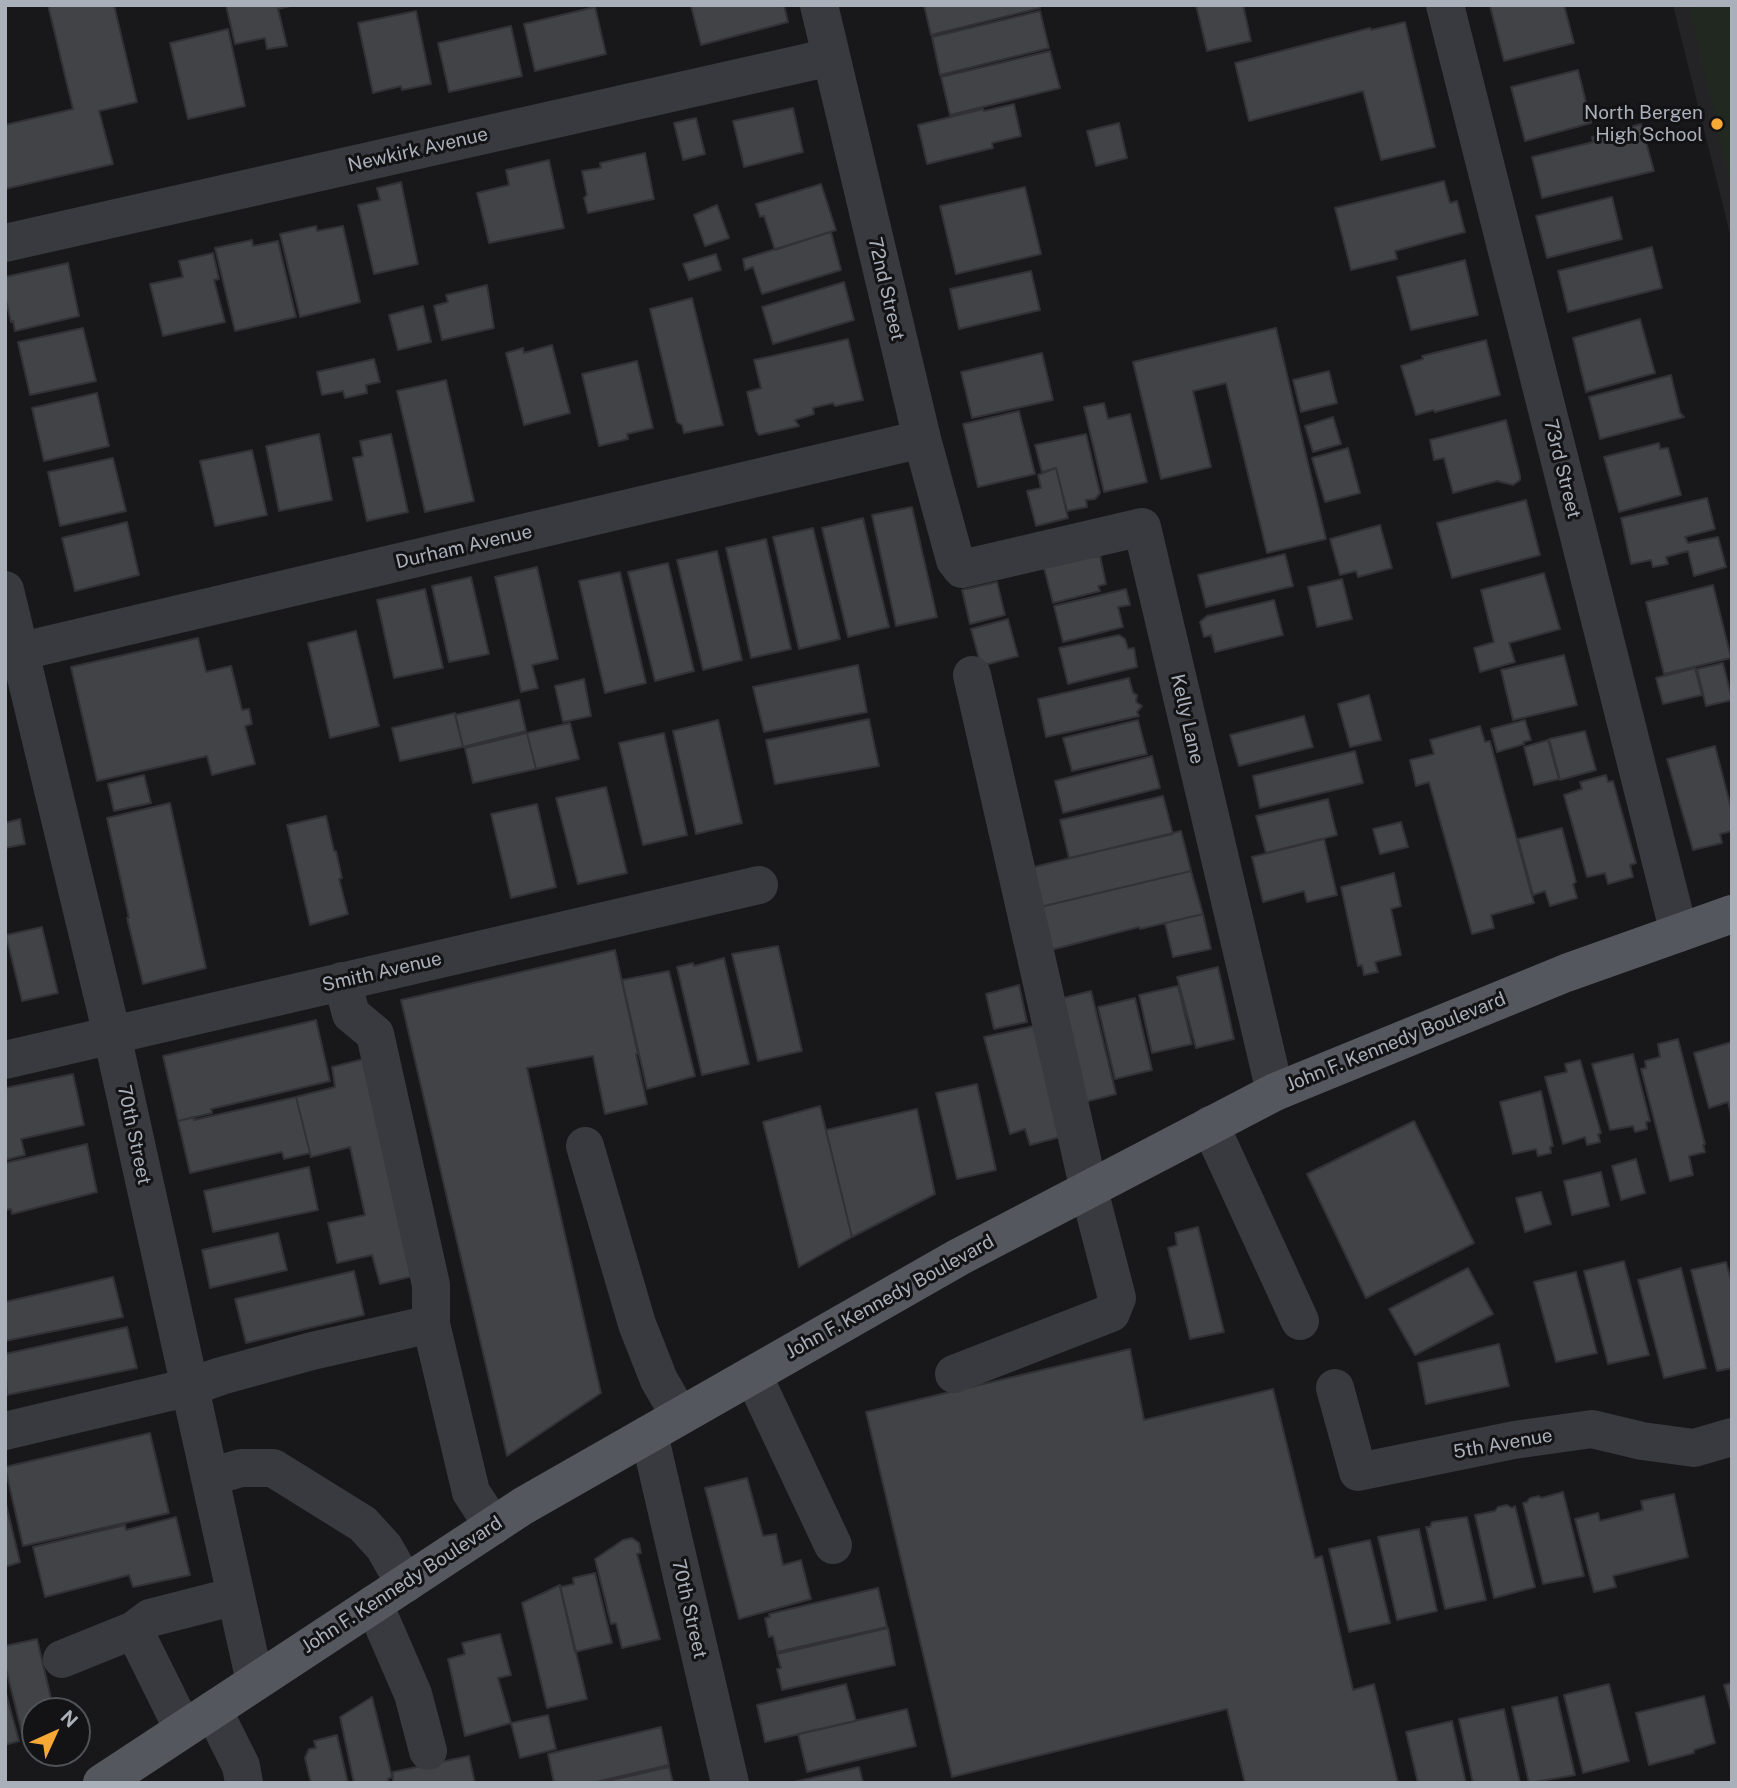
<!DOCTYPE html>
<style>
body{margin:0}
#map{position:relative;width:1737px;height:1788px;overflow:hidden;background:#18181a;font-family:"Public Sans",sans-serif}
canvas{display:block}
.frame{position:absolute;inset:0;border:7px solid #aab0ba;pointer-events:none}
.north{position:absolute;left:21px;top:1697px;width:70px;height:70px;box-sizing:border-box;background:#131315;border:2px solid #4f5257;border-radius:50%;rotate:45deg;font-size:19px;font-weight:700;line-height:28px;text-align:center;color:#aab0ba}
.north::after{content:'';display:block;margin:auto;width:24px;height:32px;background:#f6a934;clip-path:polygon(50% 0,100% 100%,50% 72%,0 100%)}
</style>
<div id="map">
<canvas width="1737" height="1788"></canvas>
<div class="frame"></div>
<div class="north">N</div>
</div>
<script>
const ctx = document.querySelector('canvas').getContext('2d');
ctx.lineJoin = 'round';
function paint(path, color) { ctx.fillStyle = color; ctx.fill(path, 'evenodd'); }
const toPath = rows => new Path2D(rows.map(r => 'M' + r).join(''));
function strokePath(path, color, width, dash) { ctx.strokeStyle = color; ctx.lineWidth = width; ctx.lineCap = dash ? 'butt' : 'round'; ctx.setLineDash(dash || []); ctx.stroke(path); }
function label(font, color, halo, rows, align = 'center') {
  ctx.font = font + ' "Public Sans",sans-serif'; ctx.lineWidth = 6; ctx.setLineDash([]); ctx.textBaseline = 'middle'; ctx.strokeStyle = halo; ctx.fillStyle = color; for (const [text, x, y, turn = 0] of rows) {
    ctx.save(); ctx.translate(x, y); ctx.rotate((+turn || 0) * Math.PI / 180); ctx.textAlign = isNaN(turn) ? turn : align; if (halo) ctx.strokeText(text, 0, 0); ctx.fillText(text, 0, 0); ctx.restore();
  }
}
paint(toPath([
 [1673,5,1732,5,1732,242]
]), '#242427');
paint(toPath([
 [1689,5,1732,5,1732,191]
]), '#202820');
const building = toPath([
 [48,5,114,5,137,102,99,111,113,164,5,189,5,125,73,109,48,5],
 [226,5,294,5,278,9,287,46,267,49,265,38,235,44,226,5],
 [695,5,784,5,788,22,701,45,691,6,695,5],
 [924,5,1039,5,1040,8,931,35,924,5],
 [1196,5,1243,5,1251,41,1207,51,1196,5],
 [1564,5,1574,43,1504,61,1490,6,1564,5],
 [595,7,606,54,535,71,524,24,595,7],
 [416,11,431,84,402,90,401,86,373,93,358,23,416,11],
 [1040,11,1049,48,940,75,932,37,1040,11],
 [1405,22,1435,147,1381,160,1363,91,1249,121,1235,63,1370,28,1371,30,1405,22],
 [511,26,522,76,449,92,438,43,511,26],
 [228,29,245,106,188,119,170,43,228,29],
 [1050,51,1060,88,950,115,941,77,1050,51],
 [1578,70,1591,123,1525,141,1511,87,1578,70],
 [1014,104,1021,136,992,143,993,148,927,164,918,125,983,109,984,111,1014,104],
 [793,108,803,152,744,167,733,121,793,108],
 [696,118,705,154,683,160,674,123,696,118],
 [1119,123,1127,158,1096,166,1087,131,1119,123],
 [1641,124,1654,171,1542,198,1532,157,1593,142,1592,137,1641,124],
 [645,153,654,199,588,213,584,198,587,195,582,171,601,168,600,163,645,153],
 [549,160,564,228,489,243,477,193,509,185,506,170,549,160],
 [1444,181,1450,203,1457,201,1465,232,1395,251,1397,259,1351,270,1335,208,1444,181],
 [401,182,418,264,374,274,358,205,380,200,377,188,401,182],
 [821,184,836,230,775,250,764,216,760,217,756,204,821,184],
 [1025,187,1041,254,956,274,940,206,1025,187],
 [1612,197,1622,239,1547,258,1536,216,1612,197],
 [717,205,729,238,705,246,694,215,717,205],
 [316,226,317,231,343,226,360,302,300,317,280,234,316,226],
 [831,232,841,270,762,294,753,267,745,270,743,259,831,232],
 [252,240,253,246,278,241,296,317,235,331,215,248,252,240],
 [1652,247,1662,288,1568,312,1558,271,1652,247],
 [213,253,219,279,214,280,225,322,163,336,150,284,183,277,179,261,213,253],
 [716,254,721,270,689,280,683,264,716,254],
 [1465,260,1478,315,1411,330,1397,277,1465,260],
 [68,263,79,316,15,331,13,321,11,322,5,296,5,277,68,263],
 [1031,271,1040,310,959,329,950,289,1031,271],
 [844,282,854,320,773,344,762,307,844,282],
 [487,285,494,328,442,340,434,306,448,302,446,295,487,285],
 [692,298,723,425,684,433,682,425,677,422,650,309,692,298],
 [423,306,431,342,398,350,389,315,423,306],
 [1640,319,1655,373,1586,392,1573,338,1640,319],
 [83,328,96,381,30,395,18,342,83,328],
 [1276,328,1326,539,1267,553,1226,383,1193,391,1211,467,1161,479,1133,362,1276,328],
 [848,339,863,400,835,406,833,403,813,408,814,414,795,420,799,426,759,435,756,431,747,392,761,388,754,360,848,339],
 [1486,340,1500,395,1435,412,1433,410,1416,415,1401,366,1423,359,1422,356,1486,340],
 [552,345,570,413,524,425,506,353,523,348,524,353,552,345],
 [1042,353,1053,400,972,418,961,372,1042,353],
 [374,359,380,382,366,385,367,393,345,398,343,391,322,395,317,372,374,359],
 [637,361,653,428,627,434,628,439,599,446,582,374,637,361],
 [1329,371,1337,403,1301,412,1293,380,1329,371],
 [1671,375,1680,413,1684,417,1600,439,1589,397,1671,375],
 [446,380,474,501,425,512,397,391,446,380],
 [97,393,109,446,44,461,32,408,97,393],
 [1104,403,1108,419,1130,414,1147,482,1104,492,1084,407,1104,403],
 [1019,411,1035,474,978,487,963,424,1019,411],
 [1333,417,1341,444,1313,452,1305,426,1333,417],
 [1506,420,1520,476,1520,480,1513,485,1497,481,1453,493,1444,458,1434,460,1430,440,1506,420],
 [319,434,332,500,279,511,266,446,319,434],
 [391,434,408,512,367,521,353,458,363,456,360,441,391,434],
 [1086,434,1100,493,1095,499,1086,500,1087,507,1067,511,1056,468,1042,472,1035,445,1086,434],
 [1659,443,1660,449,1668,448,1681,495,1619,512,1604,457,1659,443],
 [1348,448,1360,493,1325,502,1312,458,1348,448],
 [252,450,267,515,215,526,200,461,252,450],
 [113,458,126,511,60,526,48,472,113,458],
 [1056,468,1068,518,1036,526,1027,491,1041,488,1038,475,1056,468],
 [1707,498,1715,529,1685,537,1688,543,1718,537,1726,567,1694,576,1688,551,1666,557,1668,564,1653,567,1651,560,1631,564,1621,518,1707,498],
 [1526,500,1540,555,1452,578,1437,523,1526,500],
 [912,507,937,617,896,626,872,515,912,507],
 [863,518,889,627,848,637,822,528,863,518],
 [127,522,139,575,75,591,62,538,127,522],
 [1380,525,1392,568,1358,577,1356,571,1340,575,1330,539,1380,525],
 [813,528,840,639,799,649,773,537,813,528],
 [766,539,791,649,751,658,726,548,766,539],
 [717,551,742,660,703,670,677,560,717,551],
 [1285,554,1293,586,1206,607,1198,575,1285,554],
 [1100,556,1106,584,1098,586,1100,591,1053,603,1043,564,1100,556],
 [668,563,694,671,655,681,628,572,668,563],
 [537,567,558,659,532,665,538,688,521,692,495,577,537,567],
 [620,572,646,683,605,693,579,581,620,572],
 [1544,573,1560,629,1509,643,1515,662,1480,672,1474,648,1494,642,1481,590,1544,573],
 [471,577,489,654,449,662,432,586,471,577],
 [1342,579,1352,619,1317,627,1308,587,1342,579],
 [997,582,1005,615,970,624,962,590,997,582],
 [1713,585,1731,658,1664,674,1646,602,1713,585],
 [425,589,443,668,394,678,377,600,425,589],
 [1126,589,1130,605,1118,607,1123,627,1063,642,1054,606,1126,589],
 [1274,600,1283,635,1215,652,1211,635,1204,637,1200,622,1207,616,1274,600],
 [1008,619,1018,656,981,666,971,629,1008,619],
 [356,631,379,726,330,738,308,643,356,631],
 [1119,635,1125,639,1128,649,1134,648,1137,667,1068,684,1059,648,1119,635],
 [198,638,206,672,231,666,242,710,249,709,252,724,245,726,255,764,212,775,207,756,97,781,71,667,198,638],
 [1564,655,1577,705,1513,720,1501,670,1564,655],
 [1723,663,1732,700,1706,706,1697,669,1723,663],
 [858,665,867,712,764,732,753,687,858,665],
 [1695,668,1702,695,1663,704,1656,678,1695,668],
 [1129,678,1133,693,1137,695,1136,702,1142,706,1137,712,1139,716,1046,737,1038,699,1129,678],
 [584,679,591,716,563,722,555,686,584,679],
 [1369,695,1381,740,1350,747,1338,704,1369,695],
 [519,700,526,731,463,747,455,715,519,700],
 [455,713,463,747,400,761,392,728,455,713],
 [1304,716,1313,747,1239,766,1230,735,1304,716],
 [869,719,879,766,775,784,766,740,869,719],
 [718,720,742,823,696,834,673,731,718,720],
 [1138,720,1147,754,1072,771,1063,738,1138,720],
 [1525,720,1531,740,1523,742,1524,744,1497,752,1491,729,1525,720],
 [570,723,579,759,536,769,527,733,570,723],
 [1480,726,1485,742,1490,741,1534,903,1491,915,1494,928,1472,934,1429,782,1416,786,1410,760,1434,754,1430,740,1480,726],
 [1585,731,1596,770,1560,780,1549,739,1585,731],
 [527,733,536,769,473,783,465,748,527,733],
 [664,733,687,835,643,845,619,743,664,733],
 [1548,740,1559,779,1534,785,1524,747,1548,740],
 [1715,746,1732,812,1732,831,1720,834,1722,843,1693,850,1667,759,1715,746],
 [1355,751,1363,783,1260,808,1253,776,1355,751],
 [1152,756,1160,788,1063,813,1055,781,1152,756],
 [144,775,151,803,114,811,108,784,144,775],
 [1606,775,1608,782,1613,781,1636,863,1630,865,1633,877,1608,884,1605,873,1587,877,1564,795,1582,789,1580,782,1606,775],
 [606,787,627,873,578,884,556,798,606,787],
 [1163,796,1173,834,1069,858,1060,820,1163,796],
 [1328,799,1337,835,1266,853,1256,816,1328,799],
 [170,803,206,968,143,984,127,918,129,918,107,818,170,803],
 [537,804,556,887,511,898,491,814,537,804],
 [326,816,334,851,336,851,342,878,339,879,348,914,310,925,287,825,326,816],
 [20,819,25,844,5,848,5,823,20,819],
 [1401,822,1408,847,1380,854,1373,829,1401,822],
 [1562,828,1576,882,1573,884,1577,898,1550,906,1545,891,1533,895,1518,839,1562,828],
 [1181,831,1191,871,1036,908,1026,869,1181,831],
 [1324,839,1337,895,1307,902,1304,891,1263,902,1252,857,1324,839],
 [1191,871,1203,914,1140,929,1139,927,1047,951,1036,908,1191,871],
 [1394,873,1401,906,1391,909,1401,955,1375,962,1378,972,1364,975,1362,965,1358,966,1341,887,1394,873],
 [1203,914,1211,949,1173,957,1165,923,1203,914],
 [42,927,58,993,22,1001,6,935,42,927],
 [778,946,802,1051,758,1061,732,954,778,946],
 [615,950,638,1054,636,1054,647,1104,605,1114,593,1056,527,1068,601,1393,507,1456,401,1000,615,950],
 [724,958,749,1064,702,1075,677,967,693,963,694,966,724,958],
 [1218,967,1234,1039,1196,1048,1177,977,1218,967],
 [669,971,695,1076,647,1089,622,980,669,971],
 [1019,985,1027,1022,994,1029,986,994,1019,985],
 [1178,986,1192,1044,1152,1053,1139,995,1178,986],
 [1091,991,1116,1094,1081,1103,1055,1000,1091,991],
 [1135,998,1152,1070,1115,1079,1098,1007,1135,998],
 [316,1020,330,1081,211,1109,212,1113,178,1121,163,1056,316,1020],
 [1034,1026,1060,1137,1030,1145,1025,1129,1010,1134,984,1037,1034,1026],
 [1678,1039,1705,1144,1703,1145,1705,1152,1689,1156,1693,1175,1670,1181,1641,1069,1646,1068,1645,1061,1660,1057,1658,1044,1678,1039],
 [1732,1042,1732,1114,1731,1114,1728,1102,1709,1108,1694,1053,1732,1042],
 [1633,1054,1650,1121,1646,1122,1647,1129,1635,1132,1633,1126,1610,1130,1592,1064,1633,1054],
 [364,1059,414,1276,380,1284,372,1255,337,1263,328,1223,365,1215,350,1147,311,1157,296,1097,335,1087,332,1067,364,1059],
 [1580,1060,1601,1133,1598,1134,1600,1142,1587,1145,1585,1137,1563,1144,1545,1077,1567,1072,1565,1064,1580,1060],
 [73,1074,84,1125,21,1139,25,1155,5,1160,5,1088,73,1074],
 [977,1084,996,1170,957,1179,936,1093,977,1084],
 [1541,1091,1553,1146,1550,1147,1551,1153,1538,1156,1536,1149,1513,1154,1500,1102,1541,1091],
 [296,1097,310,1153,284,1159,282,1152,190,1173,178,1121,194,1117,194,1120,296,1097],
 [820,1106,852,1237,799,1267,763,1122,820,1106],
 [917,1109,935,1194,852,1237,826,1130,917,1109],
 [1414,1121,1474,1243,1366,1298,1307,1174,1414,1121],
 [87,1144,97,1192,12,1214,11,1209,5,1210,5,1163,87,1144],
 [1636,1159,1645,1193,1621,1200,1612,1166,1636,1159],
 [309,1167,318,1210,213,1232,204,1191,309,1167],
 [1601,1172,1609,1206,1572,1215,1564,1181,1601,1172],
 [1541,1192,1551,1224,1525,1232,1516,1198,1541,1192],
 [1198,1227,1224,1332,1190,1339,1168,1248,1177,1245,1175,1233,1198,1227],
 [278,1233,287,1270,210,1288,202,1250,278,1233],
 [1624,1261,1649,1355,1608,1364,1584,1271,1624,1261],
 [1726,1262,1732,1284,1732,1368,1717,1371,1691,1270,1726,1262],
 [1468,1268,1493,1314,1415,1355,1389,1309,1468,1268],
 [1681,1268,1706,1368,1664,1378,1638,1280,1681,1268],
 [354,1271,364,1315,246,1343,235,1299,354,1271],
 [1576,1272,1597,1353,1556,1362,1534,1282,1576,1272],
 [113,1277,123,1317,5,1341,5,1302,113,1277],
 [127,1327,137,1368,7,1395,5,1354,127,1327],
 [1499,1344,1509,1386,1426,1404,1418,1363,1499,1344],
 [1130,1349,1144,1420,1273,1389,1315,1558,1322,1556,1353,1690,1374,1684,1398,1783,1245,1783,1227,1709,952,1777,866,1412,1130,1349],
 [150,1433,169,1513,23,1546,5,1467,150,1433],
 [747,1478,763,1536,776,1534,783,1565,801,1560,811,1599,739,1619,705,1488,747,1478],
 [1563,1492,1584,1576,1543,1584,1523,1503,1527,1502,1530,1498,1539,1496,1541,1498,1563,1492],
 [1674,1494,1688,1557,1613,1576,1616,1587,1594,1592,1575,1519,1598,1513,1600,1521,1643,1510,1641,1501,1674,1494],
 [5,1500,20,1562,5,1567,5,1500],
 [1507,1505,1512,1508,1515,1506,1535,1587,1494,1598,1475,1515,1495,1511,1498,1507,1507,1505],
 [176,1517,190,1575,133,1587,129,1575,45,1597,33,1547,125,1525,126,1530,176,1517],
 [1467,1517,1486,1600,1445,1609,1426,1527,1430,1527,1432,1522,1467,1517],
 [1419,1529,1437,1611,1397,1620,1378,1537,1419,1529],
 [632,1538,639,1543,641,1553,637,1554,660,1639,622,1648,616,1623,611,1624,595,1559,623,1540,632,1538],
 [1370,1540,1390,1623,1349,1632,1329,1549,1370,1540],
 [595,1573,612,1643,575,1652,560,1587,574,1584,573,1578,595,1573],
 [560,1585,587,1699,547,1708,522,1603,560,1585],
 [878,1588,887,1627,777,1652,773,1636,769,1637,765,1618,770,1617,769,1614,878,1588],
 [888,1628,895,1665,782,1690,777,1669,781,1668,777,1654,888,1628],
 [500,1634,511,1675,498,1678,511,1723,465,1736,448,1659,465,1654,462,1643,500,1634],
 [37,1639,54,1711,35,1711,35,1734,31,1735,22,1733,5,1665,5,1646,37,1639],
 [1732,1683,1732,1714,1724,1685,1732,1683],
 [846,1684,856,1721,765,1742,757,1705,846,1684],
 [1609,1684,1629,1761,1583,1773,1564,1695,1609,1684],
 [5,1690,19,1741,5,1745,5,1690],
 [1704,1696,1715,1743,1694,1750,1694,1753,1649,1765,1636,1713,1704,1696],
 [372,1697,392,1777,388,1779,389,1783,354,1783,340,1717,372,1697],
 [1557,1697,1575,1775,1529,1783,1512,1707,1557,1697],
 [907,1709,916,1746,807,1772,798,1734,907,1709],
 [1504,1709,1520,1783,1473,1783,1459,1719,1504,1709],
 [548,1715,556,1749,520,1758,511,1723,548,1715],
 [1452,1721,1466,1783,1418,1783,1406,1732,1452,1721],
 [661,1727,669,1765,592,1783,554,1783,548,1754,661,1727],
 [337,1735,348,1783,311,1783,305,1758,309,1749,316,1748,314,1741,337,1735],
 [469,1756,475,1783,393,1783,393,1772,469,1756],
 [669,1767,673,1783,599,1783,669,1767],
 [859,1767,863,1783,790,1783,859,1767]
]);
paint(building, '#424347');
strokePath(building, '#323236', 2);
strokePath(toPath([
 [819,5,922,439,955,560,962,569,1142,527,1275,1092],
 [1445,5,1679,933],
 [5,243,831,57],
 [5,590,112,1035,255,1682],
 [5,655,922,439],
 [342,981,351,1014,375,1034,431,1285,431,1324,471,1492,493,1526],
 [5,1060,759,885],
 [1210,1125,1300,1321],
 [585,1146,637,1324,659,1380,680,1416],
 [954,1374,1111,1313,1117,1298,1089,1190,972,675],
 [753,1375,833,1545],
 [1335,1388,1358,1472,1514,1440,1592,1429,1642,1441,1694,1448,1732,1437],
 [5,1431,190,1387,221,1376,312,1351,431,1324],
 [649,1434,730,1783],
 [210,1477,241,1468,273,1468,363,1524,384,1547,405,1584],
 [374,1604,413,1694,428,1751],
 [134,1630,150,1618,236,1596],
 [62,1659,134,1630,183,1729],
 [213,1710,241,1766,244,1783]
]), '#393a3f', 38);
strokePath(toPath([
 [102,1783,523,1506,959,1257,1275,1092,1566,973,1732,914]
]), '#55575e', 38);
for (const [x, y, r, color] of [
 [1717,124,7,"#f6a934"]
]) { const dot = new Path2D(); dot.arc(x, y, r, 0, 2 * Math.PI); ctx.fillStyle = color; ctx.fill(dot); strokePath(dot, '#131315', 2.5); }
label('19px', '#aab0ba', '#131315', [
 ["North Bergen",1703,113],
 ["High School",1703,135]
], 'right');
label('19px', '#aab0ba', '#131315', [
 ["Newkirk Avenue",418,150,-13],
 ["72nd Street",886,289,77],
 ["73rd Street",1562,469,76],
 ["Durham Avenue",464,547,-13],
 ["Kelly Lane",1187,719,77],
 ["Smith Avenue",382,972,-13],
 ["John F. Kennedy Boulevard",1396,1042,-22],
 ["70th Street",134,1135,78],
 ["John F. Kennedy Boulevard",890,1297,-29],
 ["5th Avenue",1503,1444,-10],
 ["John F. Kennedy Boulevard",402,1585,-33],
 ["70th Street",689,1609,77]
]);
</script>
